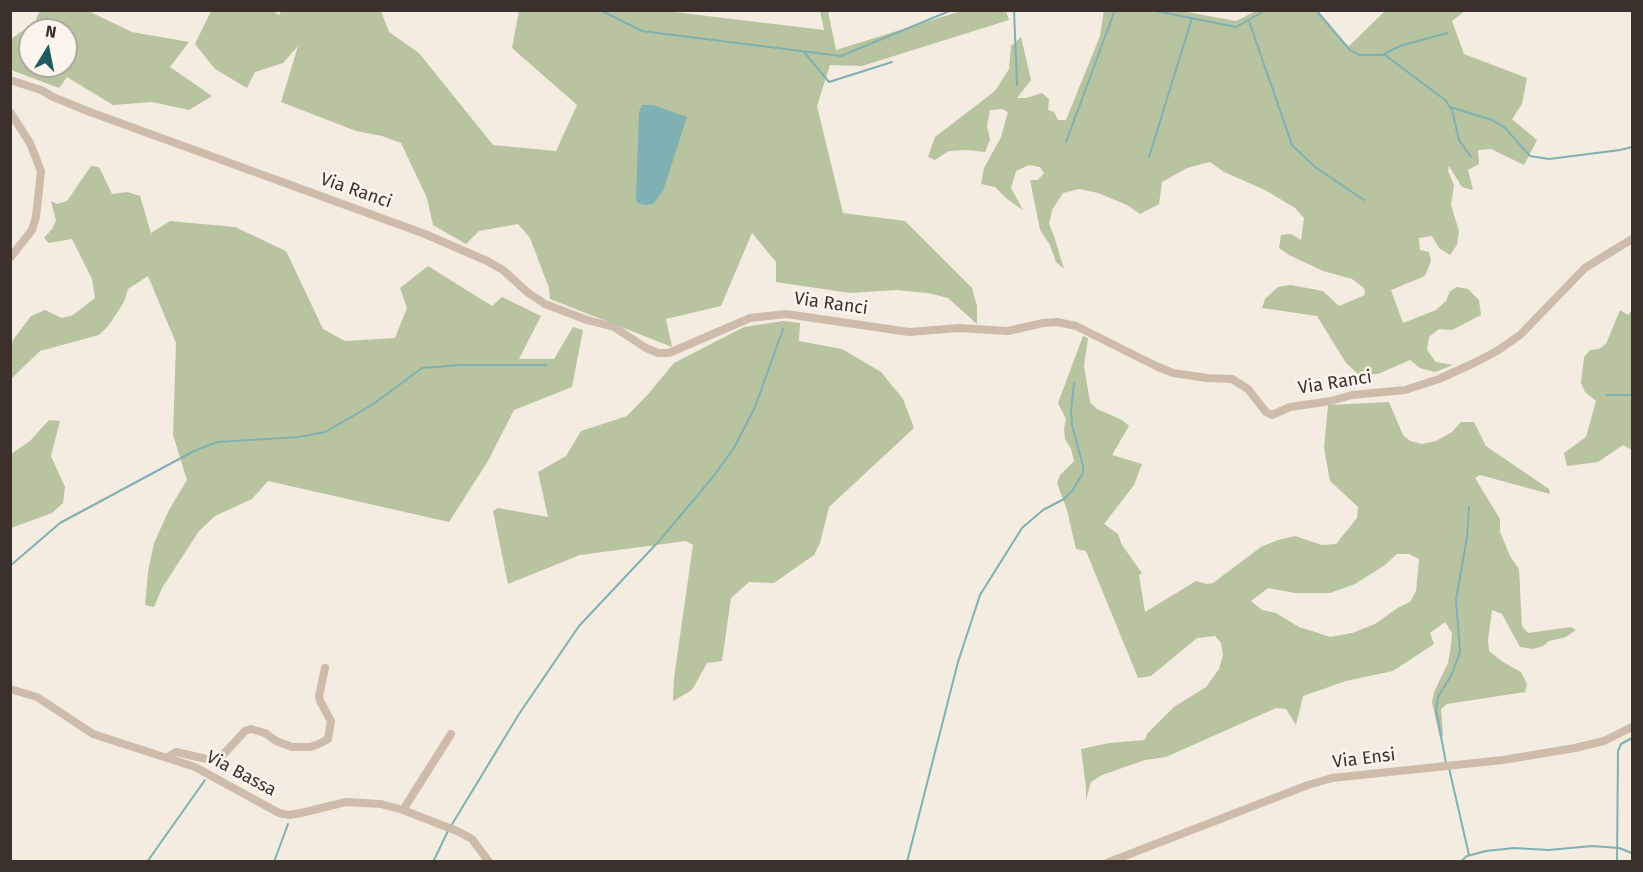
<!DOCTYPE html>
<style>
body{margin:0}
#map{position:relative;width:1643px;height:872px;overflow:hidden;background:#f4ebe1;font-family:"Fira Sans",sans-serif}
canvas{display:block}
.frame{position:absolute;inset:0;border:12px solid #3b302b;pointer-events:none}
.north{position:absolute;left:18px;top:18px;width:60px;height:60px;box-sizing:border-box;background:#fbf5ee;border:2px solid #aea6a0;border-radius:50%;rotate:10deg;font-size:16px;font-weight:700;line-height:24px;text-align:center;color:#3b302b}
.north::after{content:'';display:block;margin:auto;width:21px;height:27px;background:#1f5a5e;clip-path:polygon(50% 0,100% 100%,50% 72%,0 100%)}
</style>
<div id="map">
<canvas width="1643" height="872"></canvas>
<div class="frame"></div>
<div class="north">N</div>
</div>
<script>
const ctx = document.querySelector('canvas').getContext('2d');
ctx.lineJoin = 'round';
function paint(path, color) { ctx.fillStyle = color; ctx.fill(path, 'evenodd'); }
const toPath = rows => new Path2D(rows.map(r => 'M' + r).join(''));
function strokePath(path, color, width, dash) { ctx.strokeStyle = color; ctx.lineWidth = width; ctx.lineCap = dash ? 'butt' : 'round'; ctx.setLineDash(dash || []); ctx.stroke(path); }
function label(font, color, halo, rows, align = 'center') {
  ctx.font = font + ' "Fira Sans",sans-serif'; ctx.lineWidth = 5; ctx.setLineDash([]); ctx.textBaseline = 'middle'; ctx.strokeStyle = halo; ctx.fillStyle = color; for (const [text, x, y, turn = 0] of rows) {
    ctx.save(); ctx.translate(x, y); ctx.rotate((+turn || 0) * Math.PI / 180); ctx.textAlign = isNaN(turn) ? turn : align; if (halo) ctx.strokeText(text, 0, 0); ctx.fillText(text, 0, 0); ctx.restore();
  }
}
paint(toPath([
 [40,10,88,11,132,32,189,42,170,67,212,96,189,110,152,102,113,105,67,77,59,88,11,70,11,39,35,22],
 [30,30,66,30,66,66,30,66],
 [282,10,381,11,389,32,419,53,493,145,556,151,577,105,512,48,519,11,666,11,824,30,820,11,828,11,836,50,961,11,1006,11,1009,20,862,66,830,65,817,106,843,213,905,221,972,288,977,306,977,324,948,298,928,293,896,290,850,293,776,282,776,262,752,233,721,306,666,319,672,347,550,299,549,288,530,238,518,224,479,231,466,244,433,225,427,198,401,143,382,136,356,131,281,102,298,46,283,63,255,72,247,88,215,69,195,44,211,11,273,11,279,15],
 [1104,10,1182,11,1236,21,1256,11,1316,11,1348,47,1385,11,1465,11,1452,21,1464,54,1527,78,1522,104,1512,119,1537,140,1524,165,1491,149,1478,150,1479,164,1468,170,1473,190,1462,187,1449,166,1448,171,1454,185,1451,205,1459,231,1457,245,1450,255,1439,248,1432,236,1419,238,1420,250,1429,252,1431,261,1425,276,1391,290,1403,323,1436,310,1446,301,1450,291,1457,287,1468,289,1479,300,1481,315,1452,330,1439,329,1429,337,1427,350,1436,362,1453,365,1435,372,1420,368,1410,360,1378,374,1359,375,1346,363,1317,316,1262,308,1265,299,1278,287,1291,285,1323,291,1339,306,1365,295,1364,288,1352,279,1323,271,1289,255,1279,248,1281,235,1291,234,1301,240,1304,218,1295,208,1265,190,1224,172,1210,162,1187,168,1162,182,1159,204,1140,214,1127,205,1098,193,1079,189,1063,193,1052,210,1049,224,1054,236,1064,269,1056,262,1050,245,1040,230,1030,180,1038,180,1044,173,1040,167,1029,165,1016,171,1011,188,1023,210,1007,199,995,187,981,184,984,168,1001,137,1008,112,1002,109,990,110,987,126,990,140,985,152,967,150,949,151,935,160,928,157,935,137,995,91,1009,69,1011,46,1021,37,1031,80,1017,98,1026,98,1042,93,1049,99,1048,110,1054,112,1058,120,1066,120,1100,36],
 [91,166,99,167,112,194,127,192,140,196,151,233,170,221,235,227,286,251,323,329,345,341,395,338,407,308,400,288,428,266,492,306,502,297,541,316,519,359,554,359,573,327,583,330,572,387,514,410,488,461,449,522,268,481,252,499,215,516,199,531,162,588,154,607,145,605,148,572,154,543,169,510,187,480,173,435,176,343,148,276,128,289,124,302,109,325,99,335,40,351,11,379,11,348,13,340,31,316,45,310,62,318,73,315,95,298,92,279,72,239,49,243,44,238,52,229,56,221,51,201,57,204,67,201],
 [1620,310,1628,315,1630,312,1632,313,1632,450,1623,445,1598,462,1567,466,1564,453,1586,437,1596,401,1585,392,1581,383,1584,357,1590,350,1599,349,1606,344],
 [783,321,800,323,799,341,842,349,881,372,903,399,914,428,829,507,820,543,814,555,774,583,749,582,731,598,722,661,707,663,692,690,673,701,674,678,693,545,686,541,580,555,508,584,493,511,498,508,548,517,538,472,566,456,581,431,627,416,649,393,674,363,744,327],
 [1083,336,1088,338,1084,366,1090,402,1097,409,1122,420,1129,426,1112,455,1142,464,1134,485,1104,524,1118,534,1122,545,1142,573,1139,575,1145,612,1196,581,1207,584,1213,583,1261,547,1278,540,1295,536,1322,545,1336,544,1357,518,1358,507,1330,481,1324,448,1328,405,1389,402,1403,435,1410,441,1422,444,1436,441,1452,432,1461,422,1474,422,1486,446,1549,489,1550,494,1480,475,1475,478,1500,519,1500,532,1510,556,1519,569,1522,626,1528,633,1571,627,1576,630,1566,637,1549,641,1543,646,1533,649,1520,647,1502,614,1492,610,1488,640,1489,651,1503,662,1521,672,1527,684,1525,692,1447,704,1441,709,1443,735,1440,738,1432,702,1434,692,1448,663,1451,645,1452,633,1445,622,1430,633,1434,644,1393,671,1346,681,1303,696,1296,725,1286,709,1276,708,1166,757,1145,760,1102,775,1091,782,1086,800,1086,788,1081,749,1109,743,1145,740,1147,734,1174,707,1206,687,1219,669,1223,655,1221,643,1215,636,1197,638,1151,676,1138,678,1086,551,1076,549,1067,510,1057,483,1060,475,1074,461,1071,449,1065,439,1064,428,1066,419,1058,403],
 [1397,554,1409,554,1419,559,1416,591,1410,602,1399,607,1375,624,1352,633,1330,637,1315,632,1299,627,1276,613,1262,610,1251,601,1268,588,1295,593,1330,593,1355,584,1385,565],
 [49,420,60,421,51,456,65,487,63,503,52,513,11,528,11,454,30,441]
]), '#b8c4a0');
paint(toPath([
 [642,105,653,105,687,117,663,191,653,204,645,205,637,203,636,198,639,112]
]), '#7fb0b2');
strokePath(toPath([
 [600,10,642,31,841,56,952,10],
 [1014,10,1017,85],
 [1151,10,1236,27,1266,10],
 [1316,10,1350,50,1359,55,1385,55,1445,100,1452,110,1459,140,1471,157],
 [1249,21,1292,145,1315,167,1364,200],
 [804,52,829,82,892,62],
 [1384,54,1400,46,1447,33],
 [1450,107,1492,120,1504,127,1530,156,1549,159,1620,150,1632,147],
 [1066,142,1115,10],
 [1149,157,1192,18],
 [1607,395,1632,395],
 [10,566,60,523,194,451,217,442,299,437,325,432,372,405,422,368,461,365,546,365],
 [1446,763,1436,710,1438,697,1452,674,1460,652,1456,600,1467,537,1469,507],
 [1449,768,1469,855],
 [451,826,519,714,579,626,659,541,713,477,734,448,755,407,783,329],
 [147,862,205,780],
 [274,862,288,824],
 [433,862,448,831],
 [907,862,958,662,980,595,1022,528,1043,510,1064,499,1072,491,1083,473,1083,466,1072,425,1071,412,1074,383],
 [1460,862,1467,856,1486,851,1514,848,1549,850,1592,846,1619,848,1632,853],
 [1617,862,1618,751,1621,744,1632,738]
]), '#7fb0b2', 2);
strokePath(toPath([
 [10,80,41,90,53,97,90,112,425,234,487,261,503,270,527,292,545,304,587,320,614,327,646,348,658,353,669,353,750,318,786,314,909,332,959,328,1008,331,1043,323,1057,322,1076,326,1156,366,1173,373,1207,378,1232,379,1248,389,1266,412,1272,415,1290,407,1331,401,1352,395,1405,390,1439,379,1474,363,1497,351,1520,335,1585,268,1632,239],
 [10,112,30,143,41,171,36,217,32,230,10,258],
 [10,689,37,697,93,734,195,767,279,813,289,815,301,813,346,802,381,804,403,810,457,831,472,839,489,862],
 [168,757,176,752,211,760,221,757,245,731,251,729,265,733,276,741,292,747,310,747,319,744,328,739,331,721,320,701,319,696,325,668],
 [403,810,451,734],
 [1109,862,1308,785,1332,778,1503,760,1575,748,1604,741,1632,727]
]), '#cdbbac', 8);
label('18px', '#3b302b', '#fbf5ee', [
 ["Via Ranci",356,191,19],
 ["Via Ranci",831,304,8],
 ["Via Ranci",1335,383,-9],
 ["Via Ensi",1364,759,-7],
 ["Via Bassa",241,774,28]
]);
</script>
